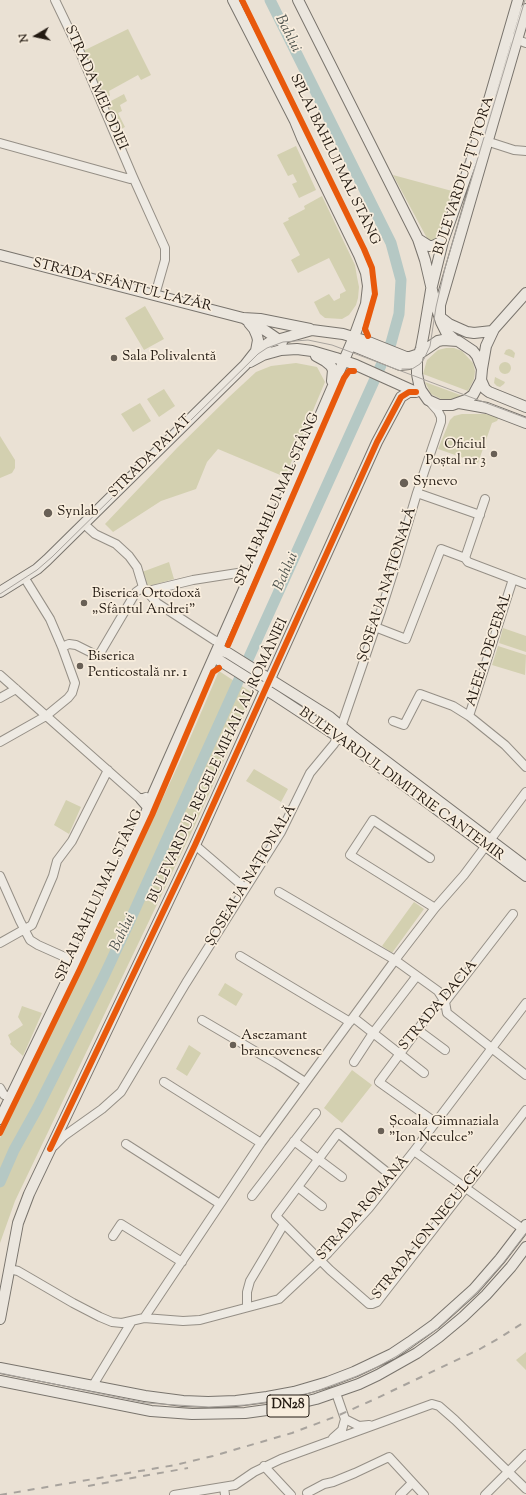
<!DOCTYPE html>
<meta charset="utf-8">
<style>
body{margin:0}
#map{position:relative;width:526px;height:1495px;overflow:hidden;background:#eae1d4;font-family:"Sorts Mill Goudy",serif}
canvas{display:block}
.north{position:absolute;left:16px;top:16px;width:40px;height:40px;-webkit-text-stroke:3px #f8eddd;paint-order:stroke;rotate:261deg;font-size:11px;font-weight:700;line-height:16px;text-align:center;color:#231a12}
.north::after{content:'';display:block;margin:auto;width:14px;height:18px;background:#231a12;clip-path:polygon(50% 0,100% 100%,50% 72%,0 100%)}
</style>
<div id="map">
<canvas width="526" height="1495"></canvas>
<div class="north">N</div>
</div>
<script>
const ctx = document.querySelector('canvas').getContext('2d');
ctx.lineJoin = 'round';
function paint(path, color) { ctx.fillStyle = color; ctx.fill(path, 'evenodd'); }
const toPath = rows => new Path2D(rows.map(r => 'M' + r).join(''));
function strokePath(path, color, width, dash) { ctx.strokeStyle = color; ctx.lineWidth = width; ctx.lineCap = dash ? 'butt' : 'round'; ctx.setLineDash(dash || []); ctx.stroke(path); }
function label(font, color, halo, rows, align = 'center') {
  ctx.font = font + ' "Sorts Mill Goudy",serif'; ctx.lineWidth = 3.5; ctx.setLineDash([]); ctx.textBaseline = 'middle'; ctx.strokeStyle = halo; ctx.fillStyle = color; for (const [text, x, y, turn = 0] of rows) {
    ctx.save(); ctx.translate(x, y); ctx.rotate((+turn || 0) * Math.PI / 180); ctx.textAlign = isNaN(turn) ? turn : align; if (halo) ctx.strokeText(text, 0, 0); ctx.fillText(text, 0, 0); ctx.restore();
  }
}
paint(toPath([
 [128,29,151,75,141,80,138,75,109,91,110,96,102,95,83,51],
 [124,94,127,101,120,105,122,111,118,113,125,127,119,130,108,105,111,101],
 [296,146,316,190,299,198,292,184,297,182,293,174,288,176,277,155],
 [393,175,452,191,440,236,434,240,428,240],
 [322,196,355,265,357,277,359,287,358,298,356,305,349,315,342,319,325,318,320,314,314,302,329,294,334,301,340,298,340,294,346,291,329,258,298,273,291,260,300,255,283,223,289,220,288,218,305,209,304,206],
 [145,306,164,339,144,350,125,318],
 [446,348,454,348,462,351,473,363,475,371,474,379,468,391,423,374,427,360,438,350],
 [509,349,512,350,515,353,514,358,504,354,506,350],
 '499 368a6 6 0 1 1 12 0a6 6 0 1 1-12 0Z',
 [296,363,317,367,325,382,285,477,218,449,207,462,196,489,161,501,113,532,105,524,177,448,229,397,256,372,271,366],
 [495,377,505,382,504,384,500,387,497,386,494,383],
 [425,382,463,396,452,400,443,400,431,394],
 [164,389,175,406,159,417,147,399],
 [140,403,151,421,133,432,121,414],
 [462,414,486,414,499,417,497,421,492,423,478,463,438,449,450,420,454,416],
 [0,436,15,460,15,468,12,473,0,478],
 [169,562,174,579,146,587,142,572],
 [503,628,526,636,526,652,499,643],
 [498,646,526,655,525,675,492,665],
 [219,671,254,694,195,825,15,1201,0,1243,0,1138,145,836,181,759],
 [283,692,324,719,322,722,281,695],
 [254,769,288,789,281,802,246,781],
 [66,800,81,807,69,834,54,825],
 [414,902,424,909,392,953,382,946],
 [225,983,243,994,236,1006,218,995],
 [22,1006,42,1013,23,1056,10,1044,11,1042,8,1035,23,1025,18,1017],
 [189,1045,201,1053,187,1076,176,1069],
 [352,1070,372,1085,342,1123,324,1108],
 [526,1352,526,1370,516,1360]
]), '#d3d0b0');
strokePath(toPath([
 [0,1182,14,1150,38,1107,104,976,127,927,374,381,391,343,399,314,401,280,391,243,270,0]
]), '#b5c8c4', 11);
const minor = toPath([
 [55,0,79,50,133,177,165,248,165,260,155,295],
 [512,38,526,43],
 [483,140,514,150,526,151],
 [0,143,130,179,133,177],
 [417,493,480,515],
 [84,524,95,534,116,544,129,556,137,567,143,587,157,603,214,640,221,643],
 [465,558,485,499],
 [513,579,469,716,505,745,526,767],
 [149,594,152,590,193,580,244,572,251,575],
 [375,627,406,639,441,549,465,558,468,562,526,584],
 [62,647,69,644,76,645,96,655,99,655,136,592,143,587],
 [0,675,139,798,141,799,146,797],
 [0,698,16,689],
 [393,721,404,725,420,694,453,706,469,716],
 [0,742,46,716,68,698,72,693,75,683,62,647,50,619,24,577],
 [195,845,245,888],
 [430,858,373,820,350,855,435,908],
 [0,876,20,921,30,940,38,945,76,962],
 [279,892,395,960,438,991,445,1002,447,1013,526,1075],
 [0,943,32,925,53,876,57,861,72,841,108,770],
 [240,956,350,1022],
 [354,1018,424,1073],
 [202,1020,277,1064,305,1082],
 [418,1030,445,1050],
 [354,1062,373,1033,416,977],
 [164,1082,261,1143],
 [0,1088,4,1095,10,1097],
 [435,1122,379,1082,430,1013,437,1006,445,1002,513,914],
 [294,1141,342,1177],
 [126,1144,220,1204],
 [54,1146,64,1136,102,1109,121,1092,186,983,281,832,310,773,334,744,338,736,381,611,395,567,417,493,441,422,441,417,438,411,430,402],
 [414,1151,523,1229],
 [393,1177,338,1133,276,1216,330,1270,369,1304,372,1304,377,1302,526,1110],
 [298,1187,322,1206],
 [252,1196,316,1113],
 [113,1236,121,1224,182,1262],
 [9,1269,18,1271,73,1303,100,1317,112,1322,122,1323,144,1318,183,1321,200,1320,279,1299,328,1253,369,1208,414,1151,526,1003],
 [247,1307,247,1292,250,1281,284,1224],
 [144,1318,261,1143,395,960,435,908,464,875,526,792],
 [94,1387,95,1382,132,1321],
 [345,1419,359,1426,369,1425],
 [333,1438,342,1430,345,1419,336,1393],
 [264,1466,291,1495],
 [224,1487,225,1495],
 [307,1493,324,1484,333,1482,355,1473,389,1457,424,1495],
 [174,1495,235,1485,254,1472,281,1459,432,1404,439,1406,455,1420,526,1489],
 [400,1495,412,1483],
 [485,1495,526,1454]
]);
const major = toPath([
 [298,0,418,239,425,260,435,303,441,322,446,332,455,340],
 [418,239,429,246,433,246,443,241],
 [0,255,243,318,260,319,310,329],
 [440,315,440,305,526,9],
 [440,317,449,324,467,332,474,333,492,331],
 [245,319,266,331,282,342],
 [249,323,254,329,257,336,258,340,256,351],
 [351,345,400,365,409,364,413,362,418,356],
 [316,356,325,361,331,366,333,370,332,381],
 [250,362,263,355,281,350,297,349,312,351,336,358,356,365,416,392],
 [482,369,486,346,494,329,526,293],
 [481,380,485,389,489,392,526,407],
 [459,403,487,408,526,423],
 [0,592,37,569,47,560,245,365,256,351,270,342,312,330,343,334,366,341,406,357,410,357,419,354,438,341,443,340,458,341,473,351,477,356,482,369,481,380,473,395,466,400,452,405,439,405,428,400,421,390,419,384,417,374,417,361,418,356,419,354,421,348,424,332,431,290,443,241,471,162,518,0],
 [218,649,228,653,330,717,354,737,526,867],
 [214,657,276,696,349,744,526,876],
 [141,799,148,807],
 [0,1119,87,939,146,813,154,792,292,481,354,337,366,304,368,286,366,273,359,255,302,138,295,121,233,0],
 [0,1319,18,1223,29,1194,195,845,377,442,401,397,409,392,416,392],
 [0,1368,145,1396,183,1401,208,1402,236,1401,267,1397,294,1392,328,1382,354,1372,392,1354,410,1342,435,1324,474,1289,500,1259,526,1225],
 [0,1381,151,1411,192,1414,245,1413,274,1409,316,1399,359,1384,378,1375,417,1353,439,1337,463,1317,486,1295,511,1267,526,1247]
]);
strokePath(minor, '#958f86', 10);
strokePath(major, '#79746d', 12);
strokePath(minor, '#eeeae3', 8);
strokePath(major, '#ebe6de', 10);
strokePath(toPath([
 [402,369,412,369,420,364,424,359,430,346,436,307,445,268,525,0],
 [0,594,37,570,52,557,258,354,267,348,283,342,308,340,332,345,526,418],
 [0,1373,146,1403,177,1405,209,1407,245,1405,274,1401,314,1392,357,1376,377,1367,397,1356,437,1329,477,1292,503,1263,526,1233]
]), '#a8a39d', 1);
strokePath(toPath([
 [88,1486,188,1468],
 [0,1495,175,1465,213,1456,292,1433,337,1416,375,1399,480,1349,501,1337,526,1321]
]), '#a8a39d', 2, [7, 7]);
strokePath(toPath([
 [242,0,364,249,372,268,375,294,365,329,368,336],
 [228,645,344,378,349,371,354,371],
 [0,1133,80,969,152,815,213,672,219,668],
 [50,1149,195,845,377,442,401,397,409,392,416,392]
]), '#e8590c', 6);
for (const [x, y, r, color] of [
 [114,358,4,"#696056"],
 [494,454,4,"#696056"],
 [404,483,5,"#696056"],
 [48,513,5,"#696056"],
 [84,603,4,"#696056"],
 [80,666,4,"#696056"],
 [233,1045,4,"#696056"],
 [381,1131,4,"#696056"]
]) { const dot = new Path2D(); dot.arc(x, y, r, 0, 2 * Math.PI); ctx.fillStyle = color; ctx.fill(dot); strokePath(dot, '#f8eddd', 1.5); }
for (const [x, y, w] of [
 [288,1406,42]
]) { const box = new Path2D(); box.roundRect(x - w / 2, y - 11, w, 22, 3); ctx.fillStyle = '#f8eddd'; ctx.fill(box); strokePath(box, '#231a12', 1); }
label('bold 13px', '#231a12', null, [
 ["DN28",288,1406]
]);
label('14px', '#231a12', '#f8eddd', [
 ["STRADA MELODIEI",95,88,66],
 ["SPLAI BAHLUI MAL STÂNG",334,160,64],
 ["BULEVARDUL ȚUȚORA",465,176,-72],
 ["STRADA SFÂNTUL LAZĂR",122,286,14],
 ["STRADA PALAT",151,457,-45],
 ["SPLAI BAHLUI MAL STÂNG",278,500,-66],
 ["ȘOSEAUA NAȚIONALĂ",388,585,-72],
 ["ALEEA DECEBAL",490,650,-72],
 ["BULEVARDUL REGELE MIHAI I AL ROMÂNIEI",219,761,-65],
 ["BULEVARDUL DIMITRIE CANTEMIR",401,785,36],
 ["ȘOSEAUA NAȚIONALĂ",252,876,-59],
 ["SPLAI BAHLUI MAL STÂNG",100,896,-65],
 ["STRADA DACIA",439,1006,-50],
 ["STRADA ROMANĂ",364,1209,-49],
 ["STRADA ION NECULCE",428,1234,-51]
]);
label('14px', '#231a12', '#f8eddd', [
 ["Sala Polivalentă",122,358],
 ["Oficiul",486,446,"right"],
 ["Poștal nr 3",486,462,"right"],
 ["Synevo",413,483],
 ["Synlab",57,513],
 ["Biserica Ortodoxă",92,595],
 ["„Sfântul Andrei”",92,611],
 ["Biserica",88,658],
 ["Penticostală nr. 1",88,674],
 ["Asezamant",241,1037],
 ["brancovenesc",241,1053],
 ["Școala Gimnaziala",389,1123],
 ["\"Ion Neculce\"",389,1139]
], 'left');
label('italic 15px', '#4e534e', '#f8eddd', [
 ["Bahlui",287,34,63],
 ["Bahlui",287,572,-66],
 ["Bahlui",124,933,-64]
]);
</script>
